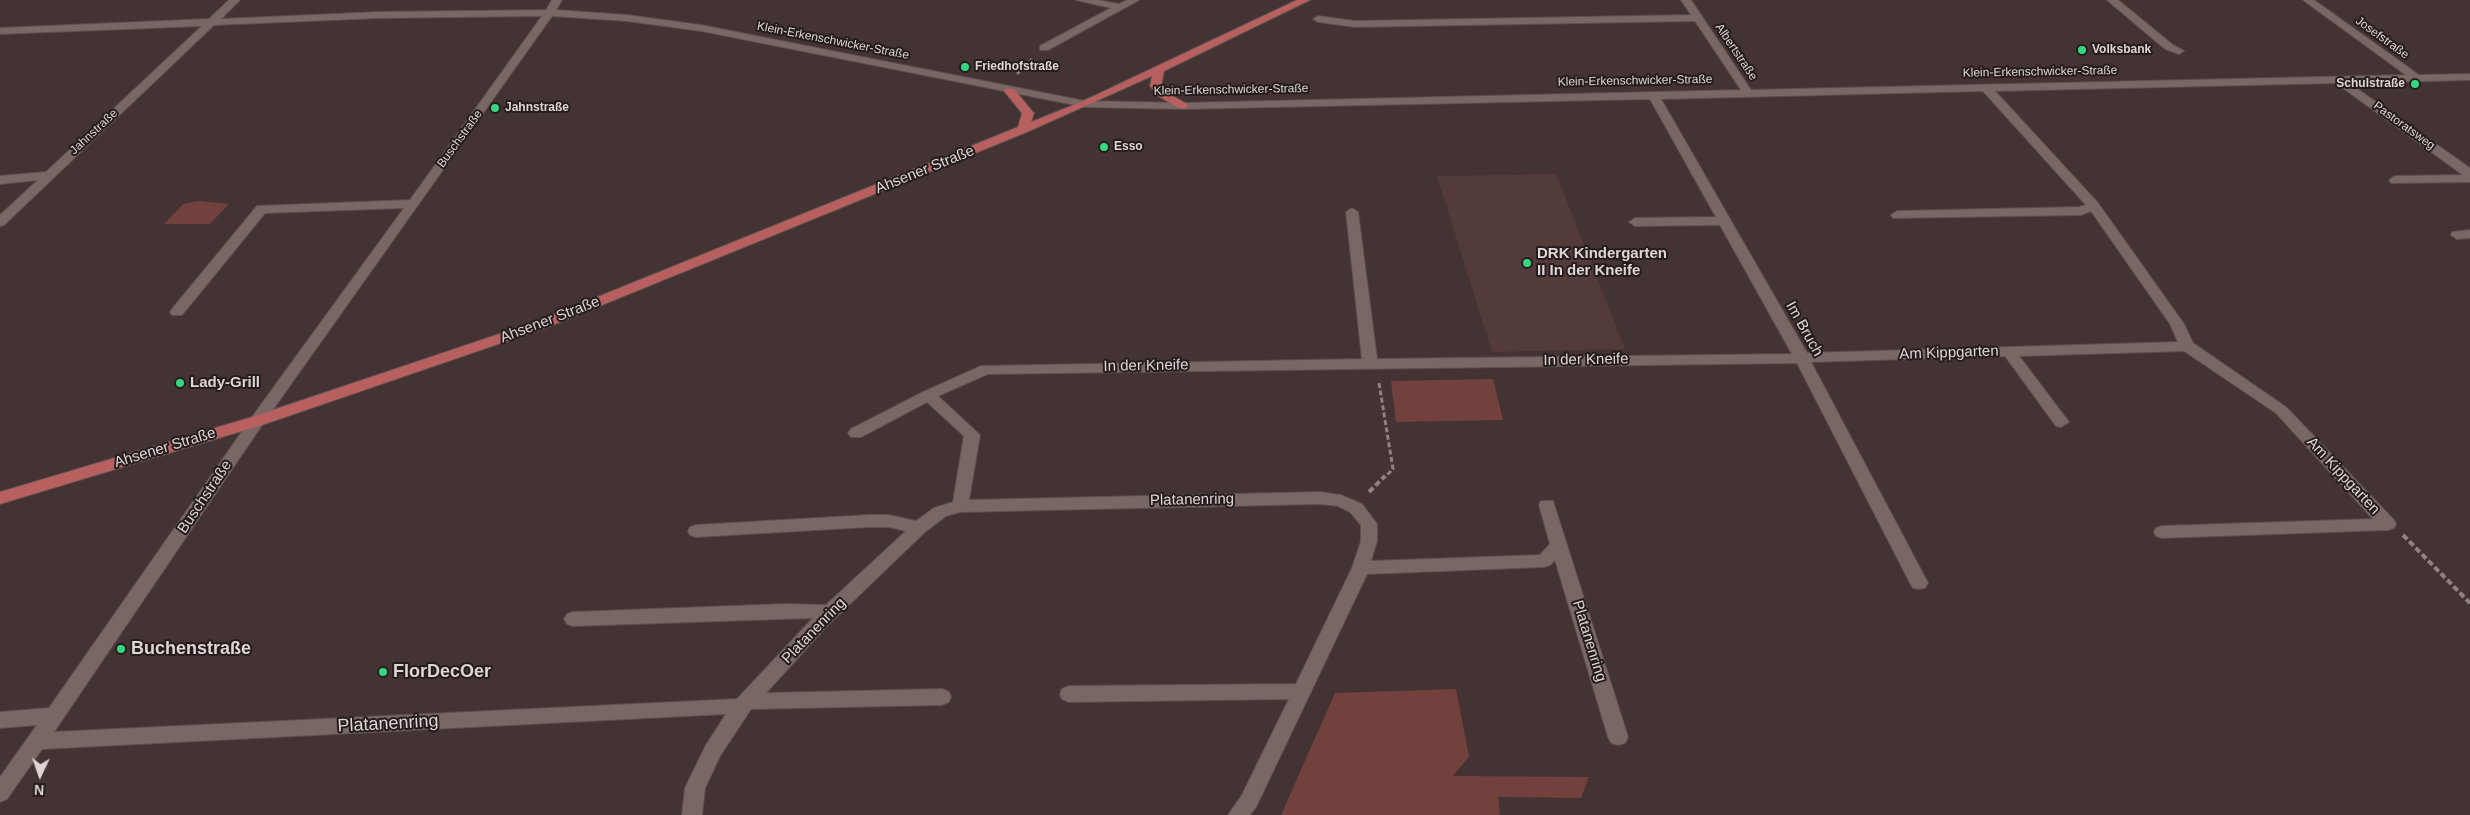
<!DOCTYPE html>
<meta charset="utf-8">
<style>
body{margin:0}
#map{position:relative;width:2470px;height:815px;overflow:hidden;background:#433332;font-family:Arial,sans-serif}
canvas{display:block}
.north{position:absolute;left:15px;top:750px;width:50px;height:50px;-webkit-text-stroke:4px #251d1d;paint-order:stroke;rotate:183deg;font-size:14px;font-weight:700;line-height:20px;text-align:center;color:#dfd5d4}
.north::after{content:'';display:block;margin:auto;width:18px;height:22px;background:#dfd5d4;clip-path:polygon(50% 0,100% 100%,50% 72%,0 100%)}
</style>
<div id="map">
<canvas width="2470" height="815"></canvas>
<div class="north">N</div>
</div>
<script>
const ctx = document.querySelector('canvas').getContext('2d');
ctx.lineJoin = 'round';
function paint(path, color) { ctx.fillStyle = color; ctx.fill(path, 'evenodd'); }
const toPath = rows => new Path2D(rows.map(r => 'M' + r).join(''));
function strokePath(path, color, width, dash) { ctx.strokeStyle = color; ctx.lineWidth = width; ctx.lineCap = dash ? 'butt' : 'round'; ctx.setLineDash(dash || []); ctx.stroke(path); }
function label(font, color, halo, rows, align = 'center') {
  ctx.font = font + ' Arial,sans-serif'; ctx.lineWidth = 4; ctx.setLineDash([]); ctx.textBaseline = 'middle'; ctx.strokeStyle = halo; ctx.fillStyle = color; for (const [text, x, y, turn = 0] of rows) {
    ctx.save(); ctx.translate(x, y); ctx.rotate((+turn || 0) * Math.PI / 180); ctx.textAlign = isNaN(turn) ? turn : align; if (halo) ctx.strokeText(text, 0, 0); ctx.fillText(text, 0, 0); ctx.restore();
  }
}
paint(toPath([
 [1556,174,1625,349,1492,352,1437,176]
]), '#523b39');
paint(toPath([
 [198,201,229,204,210,224,164,224,183,204],
 [1493,379,1503,420,1396,422,1391,381],
 [1456,689,1469,757,1453,776,1589,777,1581,798,1498,797,1500,815,1281,815,1335,693]
]), '#72413e');
const minor = toPath([
 [229,0,240,0,221,19,379,12,546,10,552,0,562,0,556,10,627,15,701,25,1085,101,1183,103,1741,90,1695,21,1355,27,1318,22,1313,19,1318,16,1355,21,1691,15,1681,0,1691,0,1751,90,2406,75,2303,0,2314,0,2419,75,2470,74,2470,80,2349,83,2470,168,2470,182,2391,183,2389,180,2395,176,2463,175,2336,83,1995,91,2098,203,2184,324,2193,343,2286,407,2394,520,2396,524,2394,528,2388,530,2162,538,2156,536,2154,532,2156,528,2162,526,2373,519,2276,413,2184,351,2019,356,2069,422,2061,427,2056,426,2005,356,1811,362,1928,583,1925,588,1919,589,1913,588,1910,583,1797,363,988,374,938,396,980,435,969,500,1320,492,1341,495,1362,504,1377,524,1377,541,1371,561,1540,555,1550,544,1539,505,1541,501,1553,501,1628,737,1625,743,1618,745,1611,743,1608,737,1555,560,1550,565,1544,567,1367,574,1256,807,1250,815,1228,815,1242,795,1289,699,1069,702,1062,699,1060,694,1062,689,1069,686,1296,684,1352,568,1361,541,1361,525,1350,512,1338,506,1320,504,960,512,946,516,925,532,827,626,766,693,942,689,949,692,951,697,949,702,942,705,751,709,720,756,705,788,702,815,682,815,685,788,706,745,726,714,42,749,7,799,0,802,0,777,37,725,0,728,0,712,49,708,252,417,404,208,265,213,182,315,172,315,170,312,172,309,257,206,410,200,542,16,379,18,214,25,4,225,0,226,0,215,38,180,0,184,0,176,46,172,202,26,0,34,0,28,209,19,229,0],
 [552,16,627,21,701,31,1085,107,1183,109,1650,99,1716,217,1635,218,1629,222,1635,226,1720,225,1792,354,1377,359,1358,212,1352,208,1346,212,1362,359,981,366,923,392,851,429,848,433,851,437,861,437,927,402,964,436,953,502,934,508,916,521,889,515,869,515,696,525,690,527,688,531,690,535,696,537,869,527,889,527,906,531,826,605,785,604,573,612,567,614,564,619,567,624,573,626,813,618,737,699,54,732,262,425,552,16],
 [1983,91,2086,205,2079,207,1897,211,1891,215,1893,218,2081,215,2091,211,2170,324,2178,342,1807,353,1661,99,1983,91],
 [1076,0,1097,0,1119,4,1127,0,1139,0,1048,50,1040,50,1040,46,1111,8,1076,0],
 [2107,0,2118,0,2173,45,2184,51,2179,54,2165,49,2107,0],
 [2470,230,2470,238,2457,239,2451,235,2452,232,2470,230]
]);
const major = toPath([
 [1297,0,1310,0,1164,71,1161,86,1166,92,1187,104,1187,108,1179,108,1158,96,1150,86,1152,76,1027,132,548,327,262,425,0,504,0,492,252,417,538,321,1018,127,1022,113,1004,91,1006,89,1014,89,1032,111,1034,113,1031,122,1081,102,1297,0]
]);
strokePath(minor, '#5c4f4e', 2);
strokePath(major, '#5c4f4e', 2);
strokePath(toPath([
 [1017,74,1032,59]
]), '#8f8281', 2.5, [4, 2]);
strokePath(toPath([
 [1379,383,1393,469,1384,478]
]), '#8f8281', 3, [5, 2.5]);
strokePath(toPath([
 [1369,492,1385,476],
 [2403,535,2470,603]
]), '#8f8281', 4, [6, 3]);
paint(minor, '#796765');
paint(major, '#b8605f');
for (const [x, y, r, color] of [
 [2082,50,5,"#35d881"],
 [965,67,5,"#35d881"],
 [2415,84,5,"#35d881"],
 [495,108,5,"#35d881"],
 [1104,147,5,"#35d881"],
 [1527,263,5,"#35d881"],
 [180,383,5,"#35d881"],
 [121,649,5,"#35d881"],
 [383,672,5,"#35d881"]
]) { const dot = new Path2D(); dot.arc(x, y, r, 0, 2 * Math.PI); ctx.fillStyle = color; ctx.fill(dot); strokePath(dot, '#251d1d', 2); }
label('12px', '#dfd5d4', '#251d1d', [
 ["Josefstraße",2382,38,36],
 ["Klein-Erkenschwicker-Straße",833,41,11],
 ["Albertstraße",1736,52,56],
 ["Klein-Erkenschwicker-Straße",2040,72,-1],
 ["Klein-Erkenschwicker-Straße",1635,81,-1],
 ["Klein-Erkenschwicker-Straße",1231,90,-1],
 ["Pastoratsweg",2404,126,36],
 ["Jahnstraße",94,132,-43],
 ["Buschstraße",460,139,-54]
]);
label('bold 12px', '#dfd5d4', '#251d1d', [
 ["Volksbank",2092,50],
 ["Friedhofstraße",975,67],
 ["Schulstraße",2405,84,"right"],
 ["Jahnstraße",505,108],
 ["Esso",1114,147]
], 'left');
label('15px', '#dfd5d4', '#251d1d', [
 ["Ahsener Straße",925,170,-22],
 ["Ahsener Straße",550,320,-21],
 ["Im Bruch",1804,329,61],
 ["Am Kippgarten",1949,353,-2],
 ["In der Kneife",1586,360,-1],
 ["In der Kneife",1146,366,-1],
 ["Ahsener Straße",165,448,-17],
 ["Am Kippgarten",2343,476,47],
 ["Buschstraße",205,497,-56],
 ["Platanenring",1192,500,-1],
 ["Platanenring",814,631,-46],
 ["Platanenring",1589,641,73]
]);
label('bold 15px', '#dfd5d4', '#251d1d', [
 ["DRK Kindergarten",1537,254],
 ["II In der Kneife",1537,271],
 ["Lady-Grill",190,383]
], 'left');
label('bold 18px', '#dfd5d4', '#251d1d', [
 ["Buchenstraße",131,649],
 ["FlorDecOer",393,672]
], 'left');
label('18px', '#dfd5d4', '#251d1d', [
 ["Platanenring",388,724,-3]
]);
</script>
